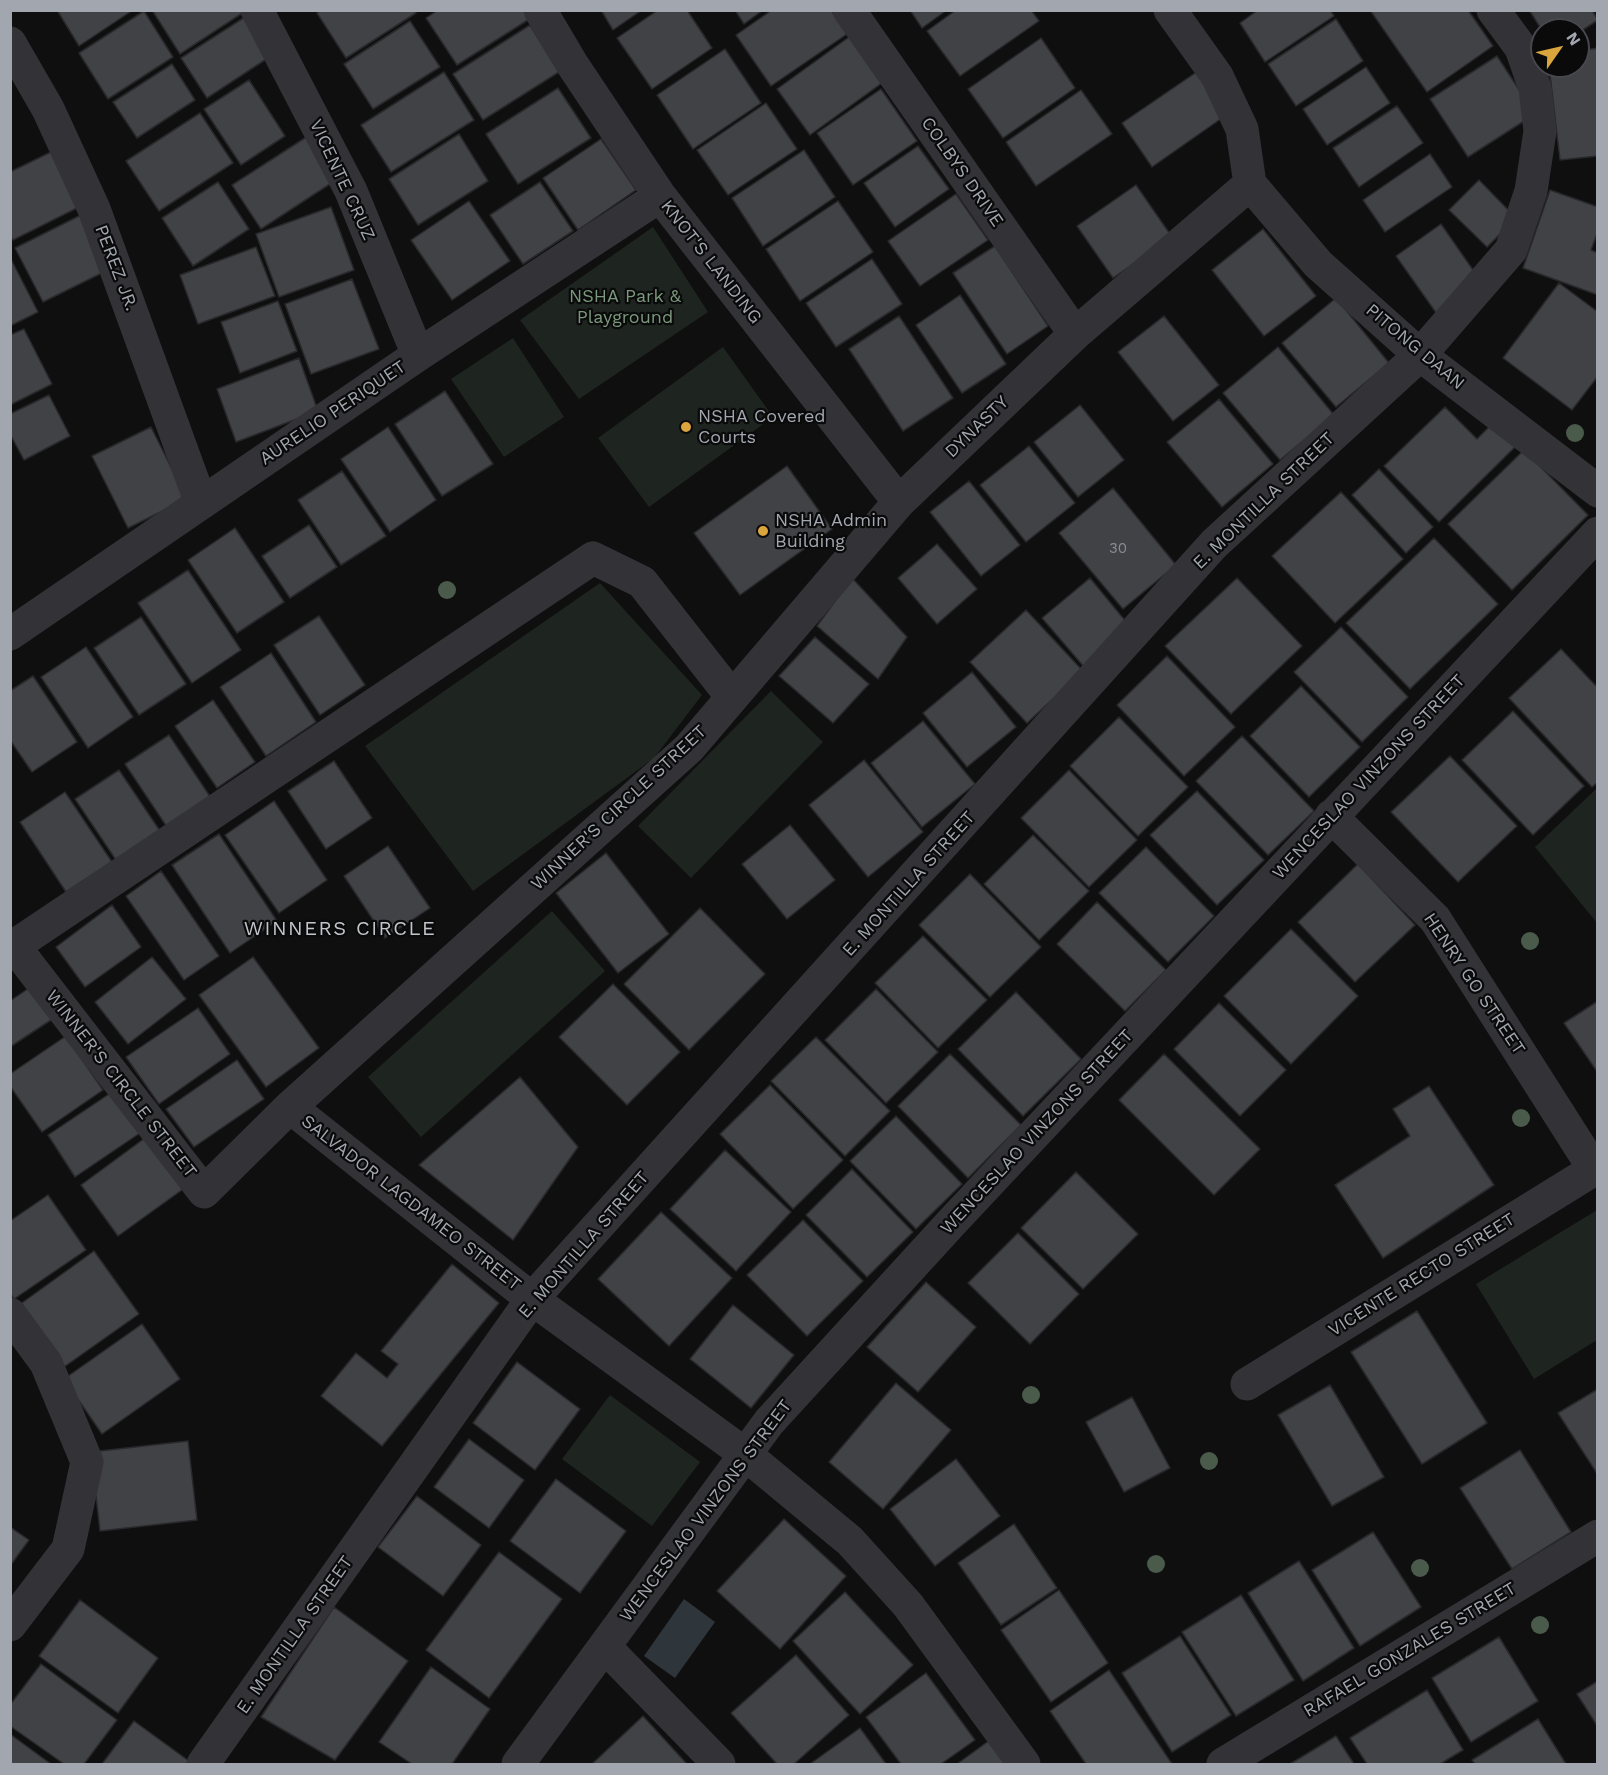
<!DOCTYPE html>
<style>
body{margin:0}
#map{position:relative;width:1608px;height:1775px;overflow:hidden;background:#0f0f10;font-family:"Work Sans",sans-serif}
canvas{display:block}
.frame{position:absolute;inset:0;border:12px solid #a2a6af;pointer-events:none}
.north{position:absolute;left:1530px;top:18px;width:60px;height:60px;box-sizing:border-box;background:#0a0a0b;border:2px solid #47484d;border-radius:50%;rotate:56deg;font-size:16px;font-weight:700;line-height:24px;text-align:center;color:#a2a6af}
.north::after{content:'';display:block;margin:auto;width:21px;height:27px;background:#daa53d;clip-path:polygon(50% 0,100% 100%,50% 72%,0 100%)}
</style>
<div id="map">
<canvas width="1608" height="1775"></canvas>
<div class="frame"></div>
<div class="north">N</div>
</div>
<script>
const ctx = document.querySelector('canvas').getContext('2d');
ctx.lineJoin = 'round';
function paint(path, color) { ctx.fillStyle = color; ctx.fill(path, 'evenodd'); }
const toPath = rows => new Path2D(rows.map(r => 'M' + r).join(''));
function strokePath(path, color, width, dash) { ctx.strokeStyle = color; ctx.lineWidth = width; ctx.lineCap = dash ? 'butt' : 'round'; ctx.setLineDash(dash || []); ctx.stroke(path); }
function label(font, color, halo, rows, align = 'center') {
  ctx.font = font + ' "Work Sans",sans-serif'; ctx.lineWidth = 4.5; ctx.setLineDash([]); ctx.textBaseline = 'middle'; ctx.strokeStyle = halo; ctx.fillStyle = color; for (const [text, x, y, turn = 0] of rows) {
    ctx.save(); ctx.translate(x, y); ctx.rotate((+turn || 0) * Math.PI / 180); ctx.textAlign = isNaN(turn) ? turn : align; if (halo) ctx.strokeText(text, 0, 0); ctx.fillText(text, 0, 0); ctx.restore();
  }
}
paint(toPath([
 [653,227,708,312,579,399,520,320],
 [513,338,564,417,504,457,451,379],
 [723,347,773,417,649,507,598,438],
 [600,583,702,695,654,758,473,891,365,746],
 [771,691,823,742,691,878,638,826],
 [1597,788,1597,923,1535,847],
 [552,911,605,971,421,1137,368,1077],
 [1597,1210,1597,1340,1534,1379,1476,1284],
 [610,1395,700,1462,652,1526,562,1459]
]), '#1e241f');
paint(toPath([
 [684,1599,715,1622,675,1678,644,1656]
]), '#2e353b');
const building = toPath([
 [57,10,133,10,79,46,57,10],
 [152,10,247,10,180,54,152,10],
 [321,10,414,10,416,13,346,58,317,13,321,10],
 [438,10,526,10,531,18,457,65,426,18,438,10],
 [601,10,642,10,613,30,601,10],
 [658,10,687,10,712,48,652,89,617,38,658,10],
 [735,10,763,10,744,24,735,10],
 [772,10,831,10,847,34,771,86,736,35,772,10],
 [910,10,947,10,922,28,910,10],
 [956,10,1031,10,1039,21,960,76,927,31,956,10],
 [1258,10,1330,10,1334,16,1265,62,1240,23,1258,10],
 [1370,10,1468,10,1493,46,1427,92,1370,10],
 [1529,10,1592,10,1598,20,1578,33,1578,30,1542,30,1529,10],
 [144,11,173,57,108,99,79,53,144,11],
 [245,17,271,56,207,98,181,58,245,17],
 [1336,19,1363,61,1296,106,1268,64,1336,19],
 [410,21,440,67,373,109,344,64,410,21],
 [530,25,559,72,483,120,453,74,530,25],
 [849,37,882,83,810,135,777,89,849,37],
 [1041,38,1075,88,1003,138,968,89,1041,38],
 [1598,48,1598,156,1560,160,1549,66,1578,66,1578,51,1598,48],
 [725,49,761,103,693,149,657,95,725,49],
 [1497,56,1535,114,1468,157,1430,99,1497,56],
 [172,64,195,100,137,138,113,102,172,64],
 [1366,67,1390,103,1327,145,1303,109,1366,67],
 [1201,69,1232,111,1152,167,1122,123,1201,69],
 [444,72,474,120,391,172,361,125,444,72],
 [249,80,285,136,241,165,204,109,249,80],
 [558,88,591,138,518,184,486,134,558,88],
 [881,89,917,141,853,185,817,133,881,89],
 [1081,90,1112,134,1036,186,1006,142,1081,90],
 [766,103,797,149,728,195,697,150,766,103],
 [1397,106,1423,143,1359,187,1333,148,1397,106],
 [200,113,233,163,159,211,126,161,200,113],
 [459,134,488,181,418,225,389,179,459,134],
 [308,136,336,180,261,229,232,185,308,136],
 [601,139,636,190,578,230,543,178,601,139],
 [918,146,949,189,895,227,864,183,918,146],
 [804,150,835,197,763,246,732,198,804,150],
 [51,152,79,207,13,240,10,236,10,172,51,152],
 [1430,154,1452,187,1385,232,1363,200,1430,154],
 [1479,180,1516,218,1487,247,1449,210,1479,180],
 [218,182,249,229,193,266,162,218,218,182],
 [540,182,573,231,523,264,490,215,540,182],
 [1136,185,1172,237,1113,278,1077,226,1136,185],
 [1550,190,1598,207,1598,231,1591,250,1598,253,1598,295,1523,268,1550,190],
 [956,194,988,240,920,286,888,241,956,194],
 [469,201,510,261,452,300,411,240,469,201],
 [838,201,873,252,800,301,766,249,838,201],
 [331,207,354,270,279,297,256,234,331,207],
 [83,214,110,269,43,302,15,248,83,214],
 [1441,224,1482,283,1437,314,1396,256,1441,224],
 [1263,229,1316,296,1264,336,1212,270,1263,229],
 [995,246,1048,326,1007,354,953,273,995,246],
 [256,247,275,296,198,324,180,275,256,247],
 [10,257,38,312,10,326,10,257],
 [872,259,902,304,836,347,806,303,872,259],
 [352,279,379,349,311,374,285,304,352,279],
 [1559,283,1598,312,1598,376,1572,410,1503,358,1559,283],
 [960,295,1006,364,962,393,916,325,960,295],
 [1336,298,1389,363,1336,407,1282,343,1336,298],
 [278,301,297,351,240,373,221,322,278,301],
 [899,316,953,398,903,431,849,349,899,316],
 [1164,316,1219,385,1173,421,1118,352,1164,316],
 [24,329,52,384,10,405,10,335,24,329],
 [1278,347,1334,415,1280,460,1223,393,1278,347],
 [299,358,318,411,236,442,217,389,299,358],
 [445,391,493,464,442,496,395,424,445,391],
 [49,395,70,436,24,460,10,434,10,414,49,395],
 [1219,399,1273,464,1222,507,1167,442,1219,399],
 [1080,405,1124,460,1078,497,1034,442,1080,405],
 [1445,407,1477,439,1492,424,1515,447,1439,522,1384,466,1445,407],
 [151,427,187,499,128,528,92,456,151,427],
 [388,427,436,500,390,532,341,459,388,427],
 [1029,446,1075,503,1026,542,980,485,1029,446],
 [1524,450,1588,515,1512,590,1448,524,1524,450],
 [787,466,832,529,740,595,694,533,787,466],
 [1379,469,1433,527,1406,553,1352,495,1379,469],
 [342,471,386,536,341,565,298,500,342,471],
 [969,481,1020,545,981,576,930,512,969,481],
 [1113,488,1176,565,1123,609,1059,533,1113,488],
 [1341,492,1403,559,1335,623,1272,556,1341,492],
 [309,525,337,567,290,598,262,556,309,525],
 [235,528,284,602,237,633,188,560,235,528],
 [1434,538,1498,604,1410,689,1346,623,1434,538],
 [937,544,977,589,937,624,898,578,937,544],
 [188,570,241,650,192,683,138,603,188,570],
 [852,578,907,637,878,679,817,626,852,578],
 [1090,578,1132,629,1085,668,1042,618,1090,578],
 [1237,578,1302,646,1231,714,1165,646,1237,578],
 [1026,610,1083,671,1027,723,970,662,1026,610],
 [319,616,365,685,320,715,274,645,319,616],
 [141,617,186,684,139,715,94,648,141,617],
 [1341,627,1408,697,1362,742,1294,672,1341,627],
 [815,637,869,684,833,723,779,676,815,637],
 [86,647,133,717,88,748,41,677,86,647],
 [1561,649,1598,688,1598,782,1592,787,1509,698,1561,649],
 [271,653,316,722,266,756,220,687,271,653],
 [1167,656,1235,727,1184,776,1117,705,1167,656],
 [972,672,1016,727,967,767,923,713,972,672],
 [33,676,77,742,32,772,10,740,10,691,33,676],
 [1301,686,1360,747,1309,797,1250,736,1301,686],
 [213,700,255,762,217,788,175,726,213,700],
 [1513,711,1584,786,1533,835,1462,760,1513,711],
 [1119,717,1188,787,1138,836,1070,766,1119,717],
 [923,721,975,784,922,827,871,763,923,721],
 [169,735,211,798,167,827,125,764,169,735],
 [1242,736,1314,811,1268,855,1196,781,1242,736],
 [1450,756,1517,826,1458,882,1391,812,1450,756],
 [864,760,923,832,868,877,809,805,864,760],
 [334,761,372,818,326,849,288,791,334,761],
 [119,770,160,831,116,860,75,799,119,770],
 [1069,770,1137,840,1089,887,1021,818,1069,770],
 [1197,791,1264,860,1217,905,1150,835,1197,791],
 [65,792,112,862,66,892,20,822,65,792],
 [274,801,327,880,279,913,225,835,274,801],
 [790,825,835,880,787,919,742,864,790,825],
 [219,834,277,921,230,953,172,865,219,834],
 [1033,835,1089,891,1039,940,984,884,1033,835],
 [388,846,430,908,385,938,344,876,388,846],
 [1146,847,1214,916,1168,962,1099,893,1146,847],
 [606,853,669,934,618,973,556,893,606,853],
 [1358,864,1415,925,1355,982,1298,922,1358,864],
 [161,871,219,956,184,980,126,896,161,871],
 [970,874,1041,947,990,997,919,925,970,874],
 [1097,902,1166,970,1125,1011,1057,944,1097,902],
 [112,905,141,947,85,987,56,947,112,905],
 [700,908,765,974,689,1050,624,984,700,908],
 [1291,929,1358,996,1291,1064,1224,996,1291,929],
 [923,936,987,1000,938,1048,875,983,923,936],
 [152,957,186,999,128,1044,95,1002,152,957],
 [253,957,319,1048,266,1087,199,995,253,957],
 [613,984,680,1052,627,1105,559,1037,613,984],
 [32,986,54,1018,10,1047,10,1001,32,986],
 [876,989,938,1052,886,1103,825,1040,876,989],
 [1016,992,1081,1059,1023,1116,958,1049,1016,992],
 [1598,1001,1598,1073,1564,1023,1598,1001],
 [1219,1003,1286,1070,1240,1116,1174,1049,1219,1003],
 [198,1008,230,1054,159,1104,126,1057,198,1008],
 [66,1036,103,1090,42,1132,10,1086,10,1074,66,1036],
 [816,1037,890,1111,845,1156,771,1081,816,1037],
 [950,1054,1021,1125,968,1178,898,1106,950,1054],
 [1164,1054,1260,1149,1214,1195,1119,1100,1164,1054],
 [237,1060,264,1099,194,1147,166,1109,237,1060],
 [520,1077,578,1147,513,1240,419,1165,520,1077],
 [770,1085,843,1160,793,1209,720,1134,770,1085],
 [1429,1086,1494,1185,1383,1258,1335,1185,1410,1136,1393,1109,1429,1086],
 [112,1092,140,1133,75,1177,48,1135,112,1092],
 [896,1116,962,1184,916,1229,850,1161,896,1116],
 [149,1135,186,1187,118,1236,81,1185,149,1135],
 [725,1150,791,1212,736,1271,670,1209,725,1150],
 [852,1169,913,1232,867,1277,806,1215,852,1169],
 [1076,1172,1138,1234,1083,1289,1021,1228,1076,1172],
 [48,1195,86,1250,14,1299,10,1293,10,1221,48,1195],
 [661,1212,732,1278,669,1346,598,1279,661,1212],
 [803,1220,863,1281,807,1336,747,1275,803,1220],
 [1018,1233,1079,1294,1030,1344,968,1283,1018,1233],
 [94,1251,139,1314,64,1367,19,1305,94,1251],
 [452,1264,499,1303,382,1446,321,1396,356,1353,387,1378,398,1364,381,1351,452,1264],
 [926,1282,976,1327,918,1392,867,1347,926,1282],
 [733,1305,794,1355,751,1408,690,1359,733,1305],
 [1417,1311,1487,1423,1422,1464,1351,1352,1417,1311],
 [142,1324,180,1379,102,1434,64,1379,142,1324],
 [517,1362,580,1409,535,1470,473,1423,517,1362],
 [896,1383,951,1430,883,1509,829,1462,896,1383],
 [1330,1385,1384,1477,1332,1506,1278,1415,1330,1385],
 [1598,1389,1598,1475,1558,1413,1598,1389],
 [1132,1397,1170,1468,1124,1492,1086,1422,1132,1397],
 [469,1439,524,1480,489,1528,434,1487,469,1439],
 [188,1441,197,1520,100,1531,91,1452,188,1441],
 [1520,1450,1571,1532,1512,1569,1460,1488,1520,1450],
 [956,1459,1000,1516,935,1566,890,1509,956,1459],
 [556,1479,626,1531,580,1593,510,1541,556,1479],
 [417,1496,481,1545,443,1596,378,1547,417,1496],
 [784,1519,846,1576,780,1649,717,1591,784,1519],
 [1014,1524,1057,1588,1001,1625,958,1563,1014,1524],
 [10,1527,29,1540,10,1566,10,1527],
 [1373,1532,1421,1607,1360,1646,1312,1570,1373,1532],
 [499,1552,562,1599,489,1698,426,1650,499,1552],
 [1299,1561,1354,1648,1303,1681,1248,1593,1299,1561],
 [1059,1590,1108,1663,1051,1702,1001,1630,1059,1590],
 [845,1592,913,1665,860,1714,793,1641,845,1592],
 [1241,1595,1294,1680,1236,1716,1182,1632,1241,1595],
 [80,1600,158,1658,118,1713,39,1656,80,1600],
 [334,1607,408,1661,335,1760,261,1717,334,1607],
 [1180,1636,1231,1715,1172,1752,1122,1673,1180,1636],
 [1499,1637,1538,1701,1471,1742,1432,1678,1499,1637],
 [796,1655,849,1715,794,1764,777,1764,731,1713,796,1655],
 [41,1664,117,1720,84,1764,64,1764,10,1726,10,1705,41,1664],
 [431,1667,490,1709,452,1764,412,1764,379,1742,431,1667],
 [1109,1670,1172,1764,1086,1764,1050,1711,1109,1670],
 [926,1673,975,1740,941,1764,901,1764,866,1717,926,1673],
 [1598,1681,1598,1727,1577,1694,1598,1681],
 [1427,1690,1463,1750,1440,1764,1367,1764,1350,1738,1427,1690],
 [643,1716,687,1764,592,1764,643,1716],
 [1538,1719,1566,1764,1475,1764,1472,1760,1538,1719],
 [134,1721,189,1761,186,1764,102,1764,134,1721],
 [860,1728,886,1764,810,1764,860,1728],
 [10,1734,51,1764,10,1764,10,1734],
 [1336,1736,1354,1764,1290,1764,1336,1736],
 [990,1740,1008,1764,957,1764,990,1740]
]);
paint(building, '#414245');
strokePath(building, '#29292c', 1.5);
strokePath(toPath([
 [257,10,351,191,418,355],
 [540,10,572,64,660,196,899,502],
 [849,10,1075,334],
 [1170,10,1217,76,1242,129,1250,184],
 [10,43,48,109,94,209,201,503],
 [1250,184,1318,264,1420,355,1598,491],
 [10,634,418,355,660,196],
 [732,697,642,582,593,558,14,946,204,1192,290,1107,689,748,899,502,1075,334,1250,184],
 [1331,816,1435,919,1594,1169],
 [290,1107,532,1299,745,1454,850,1541,908,1605,1024,1764],
 [10,1314,46,1363,87,1462,68,1549,10,1625],
 [1247,1384,1598,1167],
 [605,1647,719,1764],
 [203,1764,532,1299,1214,544,1420,355,1511,250,1531,191,1540,131,1535,88,1521,48,1493,10],
 [518,1764,769,1422,952,1222,1598,533],
 [1223,1764,1598,1536]
]), '#333337', 33);
ctx.fillStyle = '#4a5b4b';
for (const [x, y] of [
 [1575,433],
 [447,590],
 [1530,941],
 [1521,1118],
 [1031,1395],
 [1209,1461],
 [1156,1564],
 [1420,1568],
 [1540,1625]
]) { ctx.beginPath(); ctx.arc(x, y, 9, 0, 2 * Math.PI); ctx.fill(); }
for (const [x, y, r, color] of [
 [686,427,6,"#daa53d"],
 [763,531,6,"#daa53d"]
]) { const dot = new Path2D(); dot.arc(x, y, r, 0, 2 * Math.PI); ctx.fillStyle = color; ctx.fill(dot); strokePath(dot, '#0a0a0b', 2); }
label('15px', '#8a8d94', null, [
 ["30",1118,549]
]);
label('18px', '#a2a6af', '#0a0a0b', [
 ["COLBYS DRIVE",962,172,55],
 ["VICENTE CRUZ",342,180,65],
 ["KNOT'S LANDING",711,262,52],
 ["PEREZ JR.",116,268,69],
 ["PITONG DAAN",1415,347,40],
 ["AURELIO PERIQUET",333,413,-34],
 ["DYNASTY",977,427,-44],
 ["E. MONTILLA STREET",1264,501,-44],
 ["WENCESLAO VINZONS STREET",1369,777,-47],
 ["WINNER'S CIRCLE STREET",619,808,-43],
 ["E. MONTILLA STREET",909,884,-48],
 ["HENRY GO STREET",1474,984,56],
 ["WINNER'S CIRCLE STREET",121,1084,52],
 ["WENCESLAO VINZONS STREET",1037,1132,-47],
 ["SALVADOR LAGDAMEO STREET",411,1203,38],
 ["E. MONTILLA STREET",584,1245,-49],
 ["VICENTE RECTO STREET",1422,1275,-32],
 ["WENCESLAO VINZONS STREET",706,1511,-53],
 ["E. MONTILLA STREET",295,1635,-55],
 ["RAFAEL GONZALES STREET",1410,1650,-31]
]);
label('18px', '#7b997c', '#0a0a0b', [
 ["NSHA Park &",625,297],
 ["Playground",625,318]
]);
label('18px', '#a2a6af', '#0a0a0b', [
 ["NSHA Covered",698,417],
 ["Courts",698,438],
 ["NSHA Admin",775,521],
 ["Building",775,542]
], 'left');
ctx.letterSpacing = '1.5px';
label('20px', '#c2c5cc', '#0a0a0b', [
 ["WINNERS CIRCLE",340,929]
]);
ctx.letterSpacing = '0px';
</script>
